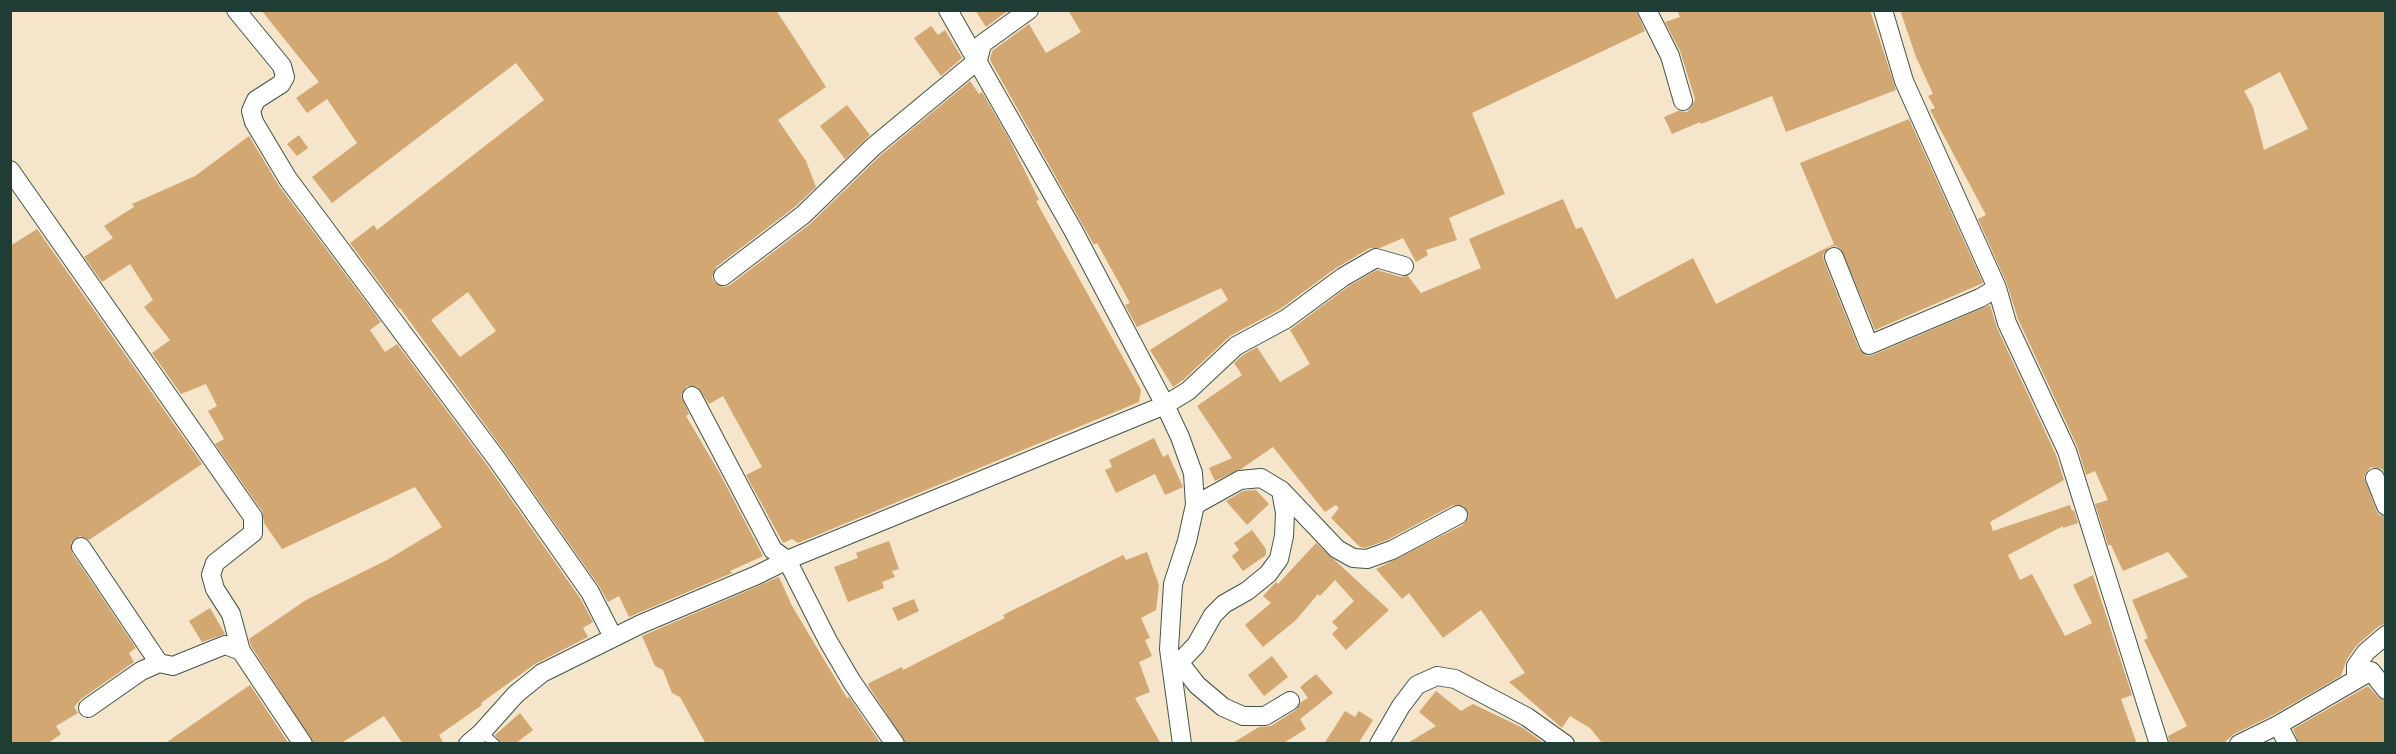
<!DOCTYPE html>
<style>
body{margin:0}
#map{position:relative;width:2396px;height:754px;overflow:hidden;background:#f5e5ca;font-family:"Indie Flower",sans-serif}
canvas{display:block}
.frame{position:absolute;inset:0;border:12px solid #1f3d34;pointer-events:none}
</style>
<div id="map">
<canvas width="2396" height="754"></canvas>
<div class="frame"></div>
</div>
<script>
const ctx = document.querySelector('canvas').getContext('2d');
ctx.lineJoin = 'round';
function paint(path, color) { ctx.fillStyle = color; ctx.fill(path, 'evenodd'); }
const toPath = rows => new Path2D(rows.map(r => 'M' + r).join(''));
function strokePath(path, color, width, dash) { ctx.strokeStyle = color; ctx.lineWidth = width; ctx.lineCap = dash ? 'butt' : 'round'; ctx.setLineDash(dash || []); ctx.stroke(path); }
paint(toPath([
 [261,10,776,10,826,87,778,120,806,161,816,187,796,206,716,267,712,277,714,282,724,287,730,285,810,224,881,155,970,81,979,94,982,92,1009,139,1039,200,1036,201,1141,390,1139,402,798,543,792,539,783,543,746,475,762,467,723,396,709,404,698,387,687,386,681,395,689,414,686,416,719,472,763,556,730,571,732,573,629,617,619,596,608,602,599,586,505,452,400,308,399,309,350,243,374,225,377,230,544,100,516,63,332,203,312,177,357,143,327,99,307,113,296,98,319,82],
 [468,292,496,331,460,357,431,320],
 [975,10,1009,10,986,27],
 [1068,10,1636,10,1645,31,1472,113,1505,194,1449,218,1457,240,1426,250,1428,255,1416,262,1403,238,1380,248,1370,248,1336,268,1280,309,1230,336,1183,380,1173,387,1150,350,1228,300,1221,288,1137,327,1125,305,1130,303,1097,243,1094,245,990,60,992,51,1029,24,1046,53,1081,32],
 [1677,10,1870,10,1896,90,1786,132,1772,96,1701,124,1700,122,1672,134,1664,117,1678,111,1687,112,1691,108,1695,99,1680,51,1665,22,1680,17],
 [1900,10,2385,10,2385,474,2382,469,2371,467,2367,471,2364,477,2376,510,2379,515,2385,517,2385,624,2379,626,2357,645,2347,659,2341,676,2273,715,2234,734,2223,744,2170,744,2168,736,2187,726,2144,640,2148,638,2132,600,2188,577,2168,552,2123,571,2111,545,2108,545,2095,504,2108,500,2095,471,2086,475,2077,446,2018,319,2007,284,1978,219,1986,215,1930,110,1935,108,1928,96,1933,94,1916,57],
 [2280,72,2308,129,2264,150,2253,107,2244,91],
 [931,26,938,35,945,30,962,58,941,76,914,38],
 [847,105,870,135,845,159,820,126],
 [1909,119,1983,283,1875,330,1841,249,1836,246,1829,247,1823,255,1824,261,1859,349,1867,356,1873,355,1990,305,1997,328,2056,455,2064,480,1990,522,1993,531,2070,505,2072,511,2074,510,2078,523,2063,528,2063,526,2008,555,2020,580,2032,574,2065,636,2092,623,2073,585,2093,575,2132,695,2121,699,2137,744,1603,744,1590,728,1570,716,1562,728,1509,682,1525,673,1481,610,1443,638,1409,593,1402,599,1376,569,1463,525,1469,516,1464,506,1453,505,1387,540,1365,548,1360,547,1331,518,1339,508,1336,505,1325,512,1273,447,1241,469,1215,481,1209,468,1232,458,1197,406,1242,375,1234,363,1243,355,1257,347,1280,382,1310,364,1290,330,1349,286,1377,270,1401,277,1408,276,1421,293,1481,268,1469,239,1563,199,1576,229,1582,227,1616,299,1693,258,1716,304,1834,244,1800,163],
 [299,135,308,148,297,156,287,144],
 [249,136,279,186,381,322,370,330,385,352,397,344,487,465,580,598,593,622,583,628,588,637,535,664,481,703,482,705,439,735,444,744,403,744,384,716,340,744,314,744,251,646,249,639,306,600,387,560,442,527,415,487,282,549,264,523,262,511,215,444,224,439,208,411,217,406,206,384,181,394,152,353,170,340,144,307,153,300,130,264,102,282,84,257,113,238,104,226,134,207,132,204,195,176],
 [37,229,202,464,89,540,80,536,71,542,72,553,136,648,129,653,134,662,81,699,74,707,78,713,56,726,61,734,47,744,10,744,10,246],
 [1154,438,1163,457,1168,454,1183,487,1165,495,1155,474,1116,493,1105,470,1112,467,1109,460],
 [1256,490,1269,504,1247,525,1226,501,1243,491],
 [1252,530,1266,549,1266,555,1243,571,1232,556,1239,550,1234,543],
 [889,541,899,569,892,571,895,577,882,582,884,588,848,602,834,567,858,558,856,553],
 [1316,543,1389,610,1346,650,1332,634,1338,628,1332,622,1354,601,1335,580,1320,596,1318,594,1296,620,1263,647,1245,625,1271,603,1263,596,1276,582,1278,584],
 [1147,552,1159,585,1156,610,1141,618,1150,638,1145,640,1152,656,1139,662,1150,692,1135,698,1161,744,906,744,868,685,869,683,902,667,903,670,1005,618,1003,615,1123,555,1126,560],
 [779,577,792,606,847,698,849,697,881,744,706,744,680,697,672,693,663,670,655,666,642,636],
 [914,599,919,611,898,621,892,608],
 [210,608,225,634,202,642,189,621],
 [1272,656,1288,677,1264,696,1248,675],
 [1316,674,1333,693,1300,719,1306,729,1282,744,1231,744,1259,727,1271,726,1296,710,1301,702,1308,698,1300,687],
 [250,685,289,744,164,744],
 [2368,686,2378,697,2385,701,2385,744,2299,744,2293,729],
 [1436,691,1461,711,1473,704,1523,728,1545,744,1406,744,1436,726,1419,712],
 [1345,711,1355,717,1359,711,1373,720,1358,744,1324,744],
 [520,713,533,730,515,744,502,744,495,735]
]), '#d3a772');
const lane = toPath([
 [482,732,495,744]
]);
const street = toPath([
 [236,10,282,66,285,77,281,84,256,100,251,111,254,122,288,179,496,458,590,592,613,637],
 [948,10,1073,230,1165,405,1180,437,1193,473,1195,505,1187,541,1173,584,1169,649,1182,744],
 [1647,10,1670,56,1683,101],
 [1883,10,1904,81,1997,288,2007,323,2067,451,2159,744],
 [10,170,253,517,253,533,215,563,211,575,215,589,231,614,241,651,303,744],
 [1834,257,1869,345,1980,298,1997,288],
 [723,276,803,215,873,147,978,60,982,44,1029,10],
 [692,396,773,550,787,560,828,641,852,682,895,744],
 [2375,478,2386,506],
 [1195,505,1240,480,1261,478,1281,490,1337,549,1353,558,1367,559,1392,550,1458,515],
 [81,547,159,663,173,666,225,645,241,651],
 [1179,662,1197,685,1223,707,1243,716,1265,716,1290,701],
 [1172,670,1196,645,1213,615,1224,604,1247,591,1268,574,1279,559,1284,536,1285,513,1281,491],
 [2356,679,2356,666,2366,652,2386,635],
 [88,708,141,671,159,663],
 [2278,725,2371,671,2386,690],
 [468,744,482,732,516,694,542,673,641,624,757,575,787,560,1165,405,1188,391,1236,346,1286,319,1343,277,1376,258,1404,266],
 [1379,744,1401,706,1417,685,1437,676,1455,679,1527,717,1565,744],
 [2239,744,2278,725,2288,744]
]);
strokePath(lane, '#3f564a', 11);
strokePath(street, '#3f564a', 20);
strokePath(lane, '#fff', 9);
strokePath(street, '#fff', 18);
</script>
